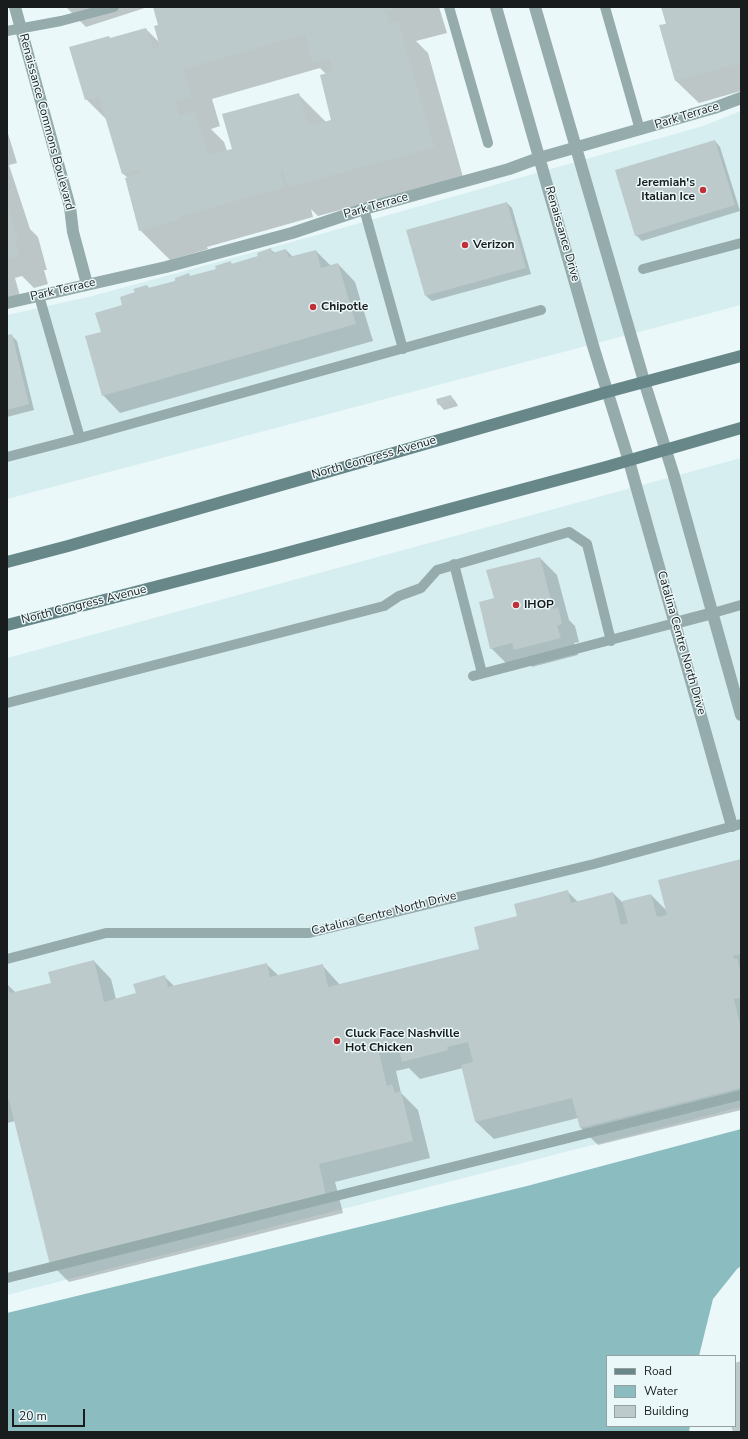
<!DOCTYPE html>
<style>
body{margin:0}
#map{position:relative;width:748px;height:1439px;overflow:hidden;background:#ebf8f9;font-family:"Nunito Sans",sans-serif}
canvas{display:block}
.frame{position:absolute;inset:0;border:8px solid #181c1d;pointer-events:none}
.legend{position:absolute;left:606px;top:1355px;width:130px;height:72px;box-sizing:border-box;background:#ebf8f9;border:1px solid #97a0a1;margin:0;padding:5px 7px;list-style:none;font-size:12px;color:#181c1d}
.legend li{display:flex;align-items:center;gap:8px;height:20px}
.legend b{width:20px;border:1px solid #97a0a1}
.scale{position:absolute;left:12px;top:1409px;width:73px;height:18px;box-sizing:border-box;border:2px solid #181c1d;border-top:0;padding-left:5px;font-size:12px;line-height:14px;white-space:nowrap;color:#181c1d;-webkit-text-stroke:3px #ebf8f9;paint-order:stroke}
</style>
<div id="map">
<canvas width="748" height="1439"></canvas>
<div class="frame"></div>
<ul class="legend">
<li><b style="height:5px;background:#688789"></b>Road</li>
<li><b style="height:11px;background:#8bbcc0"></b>Water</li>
<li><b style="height:11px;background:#bdcacb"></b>Building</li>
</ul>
<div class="scale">20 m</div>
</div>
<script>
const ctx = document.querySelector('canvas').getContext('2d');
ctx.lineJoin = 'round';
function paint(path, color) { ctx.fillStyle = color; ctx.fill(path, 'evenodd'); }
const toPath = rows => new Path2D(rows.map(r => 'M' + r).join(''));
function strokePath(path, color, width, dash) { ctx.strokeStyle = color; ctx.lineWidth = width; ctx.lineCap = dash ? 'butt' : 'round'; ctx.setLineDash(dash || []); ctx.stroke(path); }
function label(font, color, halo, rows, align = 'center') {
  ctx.font = font + ' "Nunito Sans",sans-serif'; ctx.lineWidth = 3; ctx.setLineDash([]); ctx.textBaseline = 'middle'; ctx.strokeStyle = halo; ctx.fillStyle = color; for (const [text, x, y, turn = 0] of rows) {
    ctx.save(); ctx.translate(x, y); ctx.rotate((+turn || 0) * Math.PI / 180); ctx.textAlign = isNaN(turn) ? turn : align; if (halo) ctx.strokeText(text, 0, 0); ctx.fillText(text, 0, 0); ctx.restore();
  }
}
paint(toPath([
 [741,111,741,305,7,499,7,315,92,296,328,232,703,126],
 [741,458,741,1107,7,1295,7,658]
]), '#d7eef0');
paint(toPath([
 [741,1129,741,1266,737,1269,713,1299,699,1356,607,1356,607,1426,690,1426,689,1432,7,1432,7,1313,527,1186]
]), '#8bbcc0');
paint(toPath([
 [66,7,148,7,86,27],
 [154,7,439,7,447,33,416,41,428,53,463,177,318,216,311,209,313,217,207,247,208,249,170,260,140,230,128,178,122,173,108,121,86,99,109,37,111,39,146,29,160,43,159,26],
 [320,68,326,74,332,120,326,122,298,94,233,149,227,151,224,142,211,129,220,126,212,99],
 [662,7,741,7,741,91,699,103,676,81,660,26,667,24],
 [7,130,17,163,9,165,30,229,38,237,47,270,44,270,48,284,34,288,22,276,15,278,20,296,7,300],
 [715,141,720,147,740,211,642,241,636,235],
 [507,203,512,208,531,274,432,301,426,296],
 [271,250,275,253,286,250,293,257,316,251,331,266,338,264,355,282,373,341,120,413,103,395,102,332,136,293,147,286,150,289,177,281,189,275,191,277,217,270,230,262,233,265,260,257],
 [11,335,17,341,34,410,7,417,7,336],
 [451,396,456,402,458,406,444,410,439,404],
 [540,558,557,575,569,620,575,626,579,642,574,643,578,655,532,667,527,661,509,666,491,648,495,599],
 [741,860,741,1110,598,1145,581,1128,578,1118,494,1139,476,1122,463,1068,420,1079,409,1068,396,1071,401,1093,418,1110,430,1158,335,1182,343,1213,69,1282,51,1264,15,1121,7,1123,7,984,16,993,52,984,94,961,111,979,116,999,137,994,165,977,175,987,266,964,279,976,322,965,340,985,481,949,518,917,568,892,578,902,613,893,625,905,651,895,667,911]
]), '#0003');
paint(toPath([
 [153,7,400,7,386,11,389,24,398,22,434,147,288,187,283,170,282,170,280,171,284,187,177,217,179,219,139,231,125,178,142,173,141,168,122,174,99,96,85,100,69,47,109,36,110,38,146,28,153,49,160,47,154,26,158,25],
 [305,34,313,63,330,58,334,71,320,75,331,120,308,126,299,93,222,114,232,149,208,155,194,111,179,116,175,101,191,96,183,69],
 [661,7,741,7,741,62,675,81,659,25,666,24],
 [715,140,735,205,635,236,615,170],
 [507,202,526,268,425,296,406,230],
 [7,203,18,240,15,241,19,255,7,258],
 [271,248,272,253,286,249,289,257,316,250,321,268,338,263,356,324,102,396,85,336,101,332,95,313,122,305,120,297,135,292,133,289,147,285,148,288,175,281,175,278,189,273,190,276,216,269,215,266,231,261,231,264,258,256,257,253],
 [12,334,29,404,7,410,7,335],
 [451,395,452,400,438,405,436,399],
 [540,557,553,609,558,607,560,615,562,624,557,626,561,638,514,650,512,643,490,649,479,602,494,598,486,570],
 [741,859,741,954,733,956,734,959,737,958,741,973,741,998,734,999,741,1028,741,1088,580,1128,572,1098,475,1122,461,1065,473,1062,468,1042,447,1047,448,1050,402,1062,399,1049,379,1053,387,1086,392,1084,395,1093,401,1091,413,1141,319,1164,326,1196,50,1265,9,1100,7,1101,7,985,10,993,51,983,48,972,94,960,104,1002,136,993,133,984,165,975,168,987,267,963,270,977,323,964,328,987,479,949,474,927,517,916,514,904,568,890,571,903,613,892,621,925,628,923,622,901,651,894,657,917,667,915,658,880],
 [741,1361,741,1432,733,1432,731,1426,735,1426,735,1363]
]), '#bdcacb');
strokePath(toPath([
 [449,7,488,143],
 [605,7,640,130],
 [7,31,61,21,114,7],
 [364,209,403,349],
 [643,269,741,243],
 [80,438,541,310],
 [7,457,80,438,39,296],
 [454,564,482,673],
 [713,613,741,605],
 [473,676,675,623],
 [7,703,384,606,399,596,421,588,437,570,569,532,587,544,611,641],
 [7,959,106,933,309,933,594,864,741,824],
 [7,1278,741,1095]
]), '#96abac', 10);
strokePath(toPath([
 [15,7,70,207,73,232,87,284],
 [496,7,594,349,629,461,732,826],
 [535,7,644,381,674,476,741,715],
 [7,303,166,267,292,233,364,209,509,169,539,158,714,108,741,98],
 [675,623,713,613]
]), '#96abac', 12);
strokePath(toPath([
 [7,562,68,546,607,392,741,356],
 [7,625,275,556,606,467,741,428]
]), '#688789', 12);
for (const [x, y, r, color] of [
 [703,190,4,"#c03038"],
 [465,245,4,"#c03038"],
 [313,307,4,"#c03038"],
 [516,605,4,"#c03038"],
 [337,1041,4,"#c03038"]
]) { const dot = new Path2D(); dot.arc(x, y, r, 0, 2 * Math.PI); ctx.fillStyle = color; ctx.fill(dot); strokePath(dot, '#ebf8f9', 1.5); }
label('12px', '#181c1d', '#ebf8f9', [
 ["Park Terrace",687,116,-17],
 ["Renaissance Commons Boulevard",46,122,75],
 ["Park Terrace",376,206,-16],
 ["Renaissance Drive",562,234,74],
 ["Park Terrace",63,290,-13],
 ["North Congress Avenue",374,458,-16],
 ["North Congress Avenue",84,605,-14],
 ["Catalina Centre North Drive",681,643,74],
 ["Catalina Centre North Drive",384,914,-14]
]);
label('bold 12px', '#181c1d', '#ebf8f9', [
 ["Jeremiah's",695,183,"right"],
 ["Italian Ice",695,197,"right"],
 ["Verizon",473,245],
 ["Chipotle",321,307],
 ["IHOP",524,605],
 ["Cluck Face Nashville",345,1034],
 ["Hot Chicken",345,1048]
], 'left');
</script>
